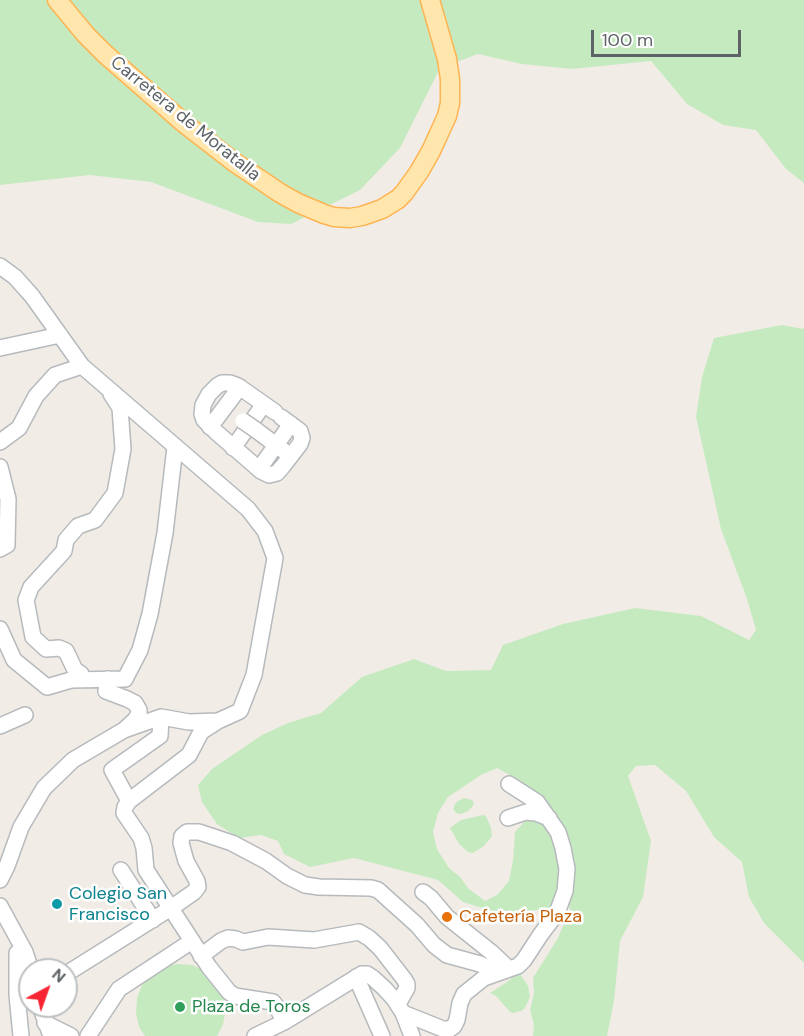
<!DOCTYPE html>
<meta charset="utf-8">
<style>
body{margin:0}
#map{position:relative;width:804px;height:1036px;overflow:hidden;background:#f1ede6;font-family:"DM Sans",sans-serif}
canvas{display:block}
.north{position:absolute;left:18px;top:958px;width:60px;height:60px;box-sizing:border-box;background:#fff;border:2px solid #bec1c2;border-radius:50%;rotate:41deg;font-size:16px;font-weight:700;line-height:24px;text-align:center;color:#5d6367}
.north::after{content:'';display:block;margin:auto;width:21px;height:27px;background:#f92432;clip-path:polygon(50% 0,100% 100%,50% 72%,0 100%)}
.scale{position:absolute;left:591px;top:30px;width:150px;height:27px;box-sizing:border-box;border:3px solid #5d6367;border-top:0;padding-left:8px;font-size:18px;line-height:21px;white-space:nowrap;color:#5d6367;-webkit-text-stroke:4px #fff;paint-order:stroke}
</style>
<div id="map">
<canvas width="804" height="1036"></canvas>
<div class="north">N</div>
<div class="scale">100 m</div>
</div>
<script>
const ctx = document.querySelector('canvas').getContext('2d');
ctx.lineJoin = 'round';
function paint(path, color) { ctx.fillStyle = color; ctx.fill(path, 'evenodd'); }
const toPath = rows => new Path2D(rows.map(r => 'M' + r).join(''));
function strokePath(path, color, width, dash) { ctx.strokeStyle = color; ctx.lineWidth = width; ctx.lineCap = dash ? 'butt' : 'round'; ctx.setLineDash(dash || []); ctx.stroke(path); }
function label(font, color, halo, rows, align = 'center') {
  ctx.font = font + ' "DM Sans",sans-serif'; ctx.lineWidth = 5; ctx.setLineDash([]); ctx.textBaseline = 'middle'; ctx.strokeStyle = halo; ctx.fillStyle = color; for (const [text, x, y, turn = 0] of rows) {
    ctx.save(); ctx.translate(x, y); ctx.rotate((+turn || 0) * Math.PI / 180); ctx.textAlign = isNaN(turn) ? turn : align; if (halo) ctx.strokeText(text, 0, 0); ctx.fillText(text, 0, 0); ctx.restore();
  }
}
paint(toPath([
 [0,0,804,0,804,183,786,169,756,130,723,125,687,104,651,61,572,69,522,64,478,54,440,68,400,148,360,190,291,224,258,222,151,182,90,175,0,185],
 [782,325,804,329,804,963,764,923,749,897,742,862,714,837,686,791,655,765,636,766,628,776,651,841,643,897,620,941,614,1001,607,1036,533,1036,534,1025,530,1010,534,993,533,978,558,938,570,909,568,904,551,910,536,910,508,916,463,902,438,880,354,858,310,867,284,854,278,841,261,835,239,838,217,824,202,802,198,785,212,769,262,735,288,723,321,713,362,677,414,659,446,671,491,670,503,645,563,624,635,608,701,616,749,640,756,630,747,599,721,529,696,417,702,377,714,338],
 [497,768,521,781,549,818,525,821,515,832,513,860,509,881,497,895,485,901,468,888,460,877,449,868,437,849,433,832,438,813,448,797,481,775],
 [464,798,472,800,474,803,472,807,468,811,461,814,456,813,453,809,455,804,458,801],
 [483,815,486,816,491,828,492,836,484,846,473,853,468,852,459,844,450,828,461,820],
 [177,964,192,965,205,971,223,994,226,1009,223,1024,217,1036,145,1036,139,1027,136,1013,137,998,142,985,151,974,163,967],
 [519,972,528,986,530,997,525,1008,521,1011,513,1013,510,1012,496,996,490,993,507,982]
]), '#c6eac0');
const minor = toPath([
 [0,266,15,277,32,296,82,366,248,509,265,531,275,558,254,675,240,711,218,721,189,722,161,717,124,730],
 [0,348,60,335],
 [275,412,238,386,230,383,222,383,217,386,209,394,203,405,202,414,204,420,216,432,261,471,269,475,277,473,283,466,300,444,302,438,300,431,281,417],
 [210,427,240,387],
 [256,430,284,451],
 [0,442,19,428,36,396,55,375,82,366],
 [233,448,264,404],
 [0,467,8,499,7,545,0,549],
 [259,469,291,424],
 [0,629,14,660,47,687,71,680,125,679,140,650,150,614,165,533,175,447],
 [83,680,81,674,75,670,66,651,59,648,46,649,33,637,26,600,31,587,64,551,66,540,78,526,95,520,115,493,123,449,120,408,111,394],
 [218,721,201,732,189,755,129,801,125,807,124,813,141,838,144,848,146,870,209,967,229,992,235,996,273,1002,277,1007,284,1022],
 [0,726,25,715],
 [129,801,112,770,160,736,161,717],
 [508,818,526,812,536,813,549,818],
 [121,870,153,920],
 [0,880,7,866,21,827,44,788,73,760,124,730,135,720,139,714,139,710,135,703,127,699,106,691,108,679],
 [423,892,431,898,447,917,491,952,509,969],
 [0,906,25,952,31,970],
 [201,956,221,941,228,938,236,939,243,942,268,937,314,940,359,932,369,938,380,948,404,979,407,984,407,988,398,1004],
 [66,974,171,908,194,892,198,887,197,881,186,861,181,843,182,836,187,832,199,832,232,843,266,861,287,876,305,885,319,887,371,888,378,890,417,925,434,945,447,955,480,964,496,972],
 [356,977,382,1036],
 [40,1006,51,1036],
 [403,1013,443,1029,450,1029,454,1026,457,1020,460,1003,464,994,484,978,518,966,524,960,541,934,557,913,565,891,567,869,563,848,558,832,537,802,509,784],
 [45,1023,71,1036],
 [21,1036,17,995,17,953,25,952],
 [88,1036,119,989,192,941],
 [255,1036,284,1022,362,974,367,974,373,978,384,988,394,999,403,1013,412,1036]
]);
const major = toPath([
 [57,0,86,35,105,54,185,124,234,162,280,193,298,203,324,214,334,217,350,218,362,216,382,209,398,199,404,193,419,172,431,151,447,116,450,103,450,79,447,59,430,0]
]);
strokePath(minor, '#b6babd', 18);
strokePath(major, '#feb452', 21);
strokePath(minor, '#fff', 15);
strokePath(major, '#ffe6ad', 18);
const minorBridge = toPath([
 [243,421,256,430]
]);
strokePath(minorBridge, '#b6babd', 18, []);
strokePath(minorBridge, '#fff', 15);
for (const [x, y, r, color] of [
 [57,904,6,"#0f9aa8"],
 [447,917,6,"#e8710a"],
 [180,1007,6,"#2e9e5b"]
]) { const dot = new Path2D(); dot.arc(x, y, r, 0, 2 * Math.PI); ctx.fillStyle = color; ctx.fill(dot); strokePath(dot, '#fff', 2); }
label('18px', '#5d6367', '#fff', [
 ["Carretera de Moratalla",185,119,39]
]);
label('18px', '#0d838f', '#fff', [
 ["Colegio San",69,894],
 ["Francisco",69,915]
], 'left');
label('18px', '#c56008', '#fff', [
 ["Cafetería Plaza",459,917]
], 'left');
label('18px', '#27864d', '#fff', [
 ["Plaza de Toros",192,1007]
], 'left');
</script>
